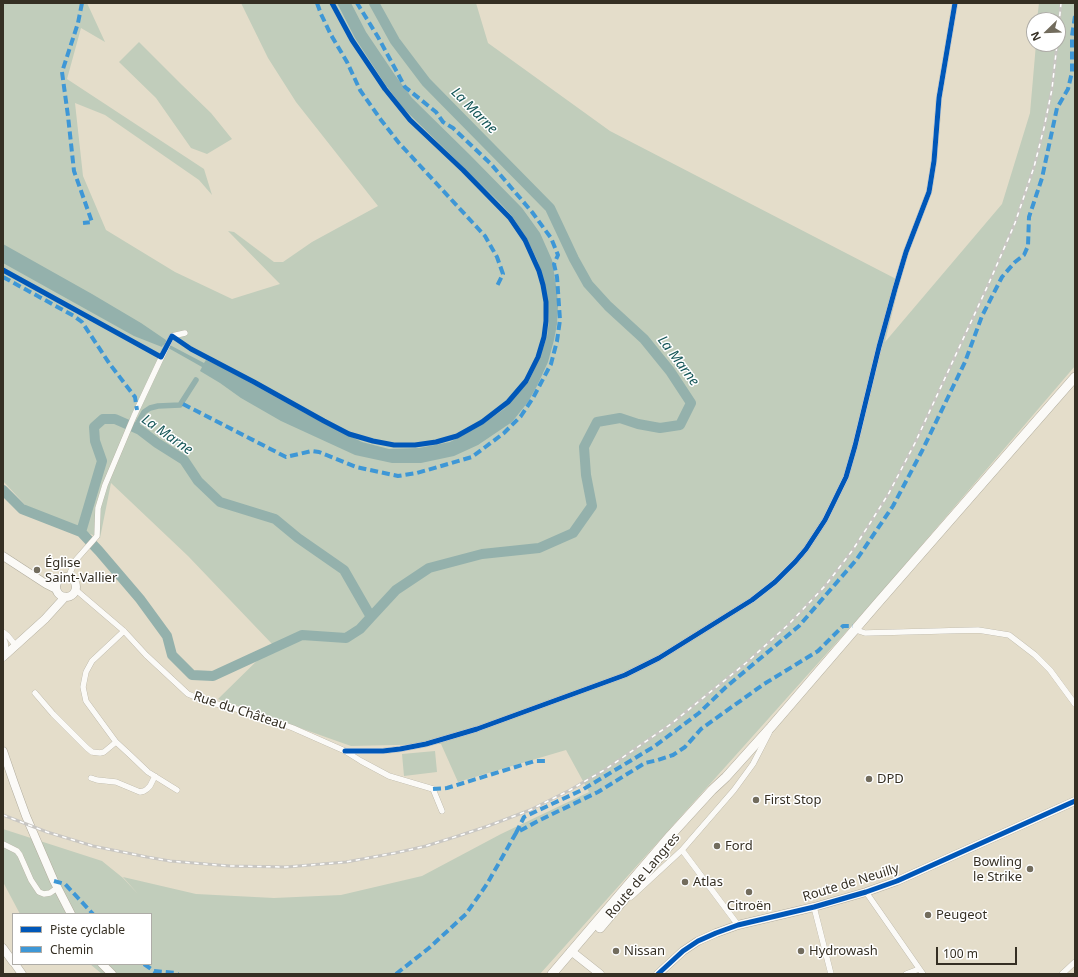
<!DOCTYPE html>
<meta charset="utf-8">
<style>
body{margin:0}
#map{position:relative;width:1078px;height:977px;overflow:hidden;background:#e4ddca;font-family:"Noto Sans",sans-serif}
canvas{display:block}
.frame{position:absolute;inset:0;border:4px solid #352f23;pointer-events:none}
.legend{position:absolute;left:12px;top:913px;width:140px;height:52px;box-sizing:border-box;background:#fff;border:1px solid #aeaca7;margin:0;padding:5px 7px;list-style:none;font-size:12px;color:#352f23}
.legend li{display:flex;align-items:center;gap:8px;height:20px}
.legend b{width:20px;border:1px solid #aeaca7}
.north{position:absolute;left:1026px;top:12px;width:40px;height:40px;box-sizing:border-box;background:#fff;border:1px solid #aeaca7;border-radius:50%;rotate:247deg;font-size:11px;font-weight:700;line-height:16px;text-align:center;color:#352f23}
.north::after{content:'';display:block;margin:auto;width:14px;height:18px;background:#726c5d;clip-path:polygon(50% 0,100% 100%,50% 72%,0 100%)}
.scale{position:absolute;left:936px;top:947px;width:81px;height:18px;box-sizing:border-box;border:2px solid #352f23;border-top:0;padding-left:5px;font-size:12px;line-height:14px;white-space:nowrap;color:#352f23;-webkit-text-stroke:3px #fff;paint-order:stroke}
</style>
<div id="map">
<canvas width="1078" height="977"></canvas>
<div class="frame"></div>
<ul class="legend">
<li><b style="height:5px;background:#0057b8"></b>Piste cyclable</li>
<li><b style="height:5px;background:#3e97d6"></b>Chemin</li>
</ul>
<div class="north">N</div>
<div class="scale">100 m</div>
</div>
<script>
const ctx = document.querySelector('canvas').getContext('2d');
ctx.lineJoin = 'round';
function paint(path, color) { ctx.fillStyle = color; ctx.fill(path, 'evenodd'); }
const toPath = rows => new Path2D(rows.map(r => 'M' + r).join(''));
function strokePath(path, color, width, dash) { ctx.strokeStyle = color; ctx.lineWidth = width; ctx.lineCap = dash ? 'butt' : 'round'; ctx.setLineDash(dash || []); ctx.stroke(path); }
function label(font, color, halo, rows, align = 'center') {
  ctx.font = font + ' "Noto Sans",sans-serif'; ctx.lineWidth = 3; ctx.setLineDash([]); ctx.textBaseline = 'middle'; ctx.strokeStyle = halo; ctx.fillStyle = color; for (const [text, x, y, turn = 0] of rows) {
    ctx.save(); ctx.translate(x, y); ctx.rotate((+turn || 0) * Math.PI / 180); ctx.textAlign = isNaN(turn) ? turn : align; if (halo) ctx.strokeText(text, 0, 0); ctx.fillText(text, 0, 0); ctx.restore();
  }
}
paint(toPath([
 [3,3,87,3,105,42,81,28,67,79,204,169,212,195,199,180,105,115,75,103,83,176,106,230,175,272,232,299,280,284,228,231,234,232,274,262,283,262,312,242,378,206,296,102,268,58,241,3,476,3,488,43,610,131,900,281,885,342,1002,204,1030,113,1036,44,1058,44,1058,20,1037,20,1039,3,1075,3,1075,366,879,595,540,974,102,974,90,964,151,964,151,914,20,914,3,882,3,829,102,861,123,878,138,894,123,877,196,894,274,898,341,895,422,876,501,834,589,792,566,750,458,782,441,744,351,746,218,699,273,645,188,556,111,483,100,538,28,508,3,481],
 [139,42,182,85,211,113,232,139,207,154,191,148,156,98,119,62],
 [435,751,437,772,404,776,402,754]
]), '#c1cdbb');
paint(toPath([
 [337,3,351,3,366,32,395,75,412,98,470,155,522,208,540,233,552,260,557,292,558,306,557,324,554,340,548,362,537,386,528,402,512,422,478,445,454,456,421,463,392,463,355,455,281,421,241,398,220,383,200,371,202,367,163,345,162,347,134,336,3,263,3,244,92,294,141,323,166,340,166,343,204,363,206,360,220,366,310,416,362,442,389,449,419,448,450,442,480,426,504,409,529,381,539,359,547,337,549,320,547,302,544,282,538,262,527,239,512,216,500,203,403,108,385,84,355,38]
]), '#94b1ac');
strokePath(toPath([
 [135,428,144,412,150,408,158,406,180,405,196,380]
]), '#94b1ac', 5.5);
strokePath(toPath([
 [3,490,22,509,81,532,102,461,95,441,94,427,103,419,115,419,140,430,157,443,184,460,198,481,220,502,275,519,298,538,344,570,371,617,396,590,429,568,482,554,539,548,573,533,592,506,586,475,584,447,597,422,620,418,638,424,660,428,680,425,691,403,670,371,644,339,608,306,588,284,574,259,550,208,426,82,395,41,374,3],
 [81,532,99,551,140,599,167,636,172,655,192,675,213,676,302,635,346,638,360,629,371,617]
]), '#94b1ac', 10);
const street = toPath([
 [68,578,75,561,97,536,98,508,105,485,134,416,164,352,172,336,185,333],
 [76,590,124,631,146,655,188,694,205,701,252,713,293,728,345,751,361,761,389,776,433,789,442,811],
 [856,629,859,631,865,633,978,630,1009,635,1035,655,1050,670,1075,704],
 [124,631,92,661,86,672,83,687,86,701,116,742,128,753,148,772,177,790],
 [3,632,8,636,16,646],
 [3,638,5,642,6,650,8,653],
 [35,693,53,714,87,748,92,752,100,753,104,752,116,742],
 [345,751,383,751,400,749,426,744,477,729,625,675,659,658,752,600,775,582,795,562,806,549,825,520,846,477,855,446,879,347,895,289,906,252,929,192,934,161,939,98,955,3],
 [91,778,97,780,116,782,140,792,144,791,147,789,150,786,155,776],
 [3,844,17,851,20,855,31,880,39,892,44,894,50,893,57,888],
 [682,850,738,925],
 [866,892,923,974],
 [631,897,682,850,734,790,753,764,769,733],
 [814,907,831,974],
 [906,974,919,969],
 [1062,974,1075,962]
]);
const secondary = toPath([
 [3,556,46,584,56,589],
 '56 587a10 10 0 1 1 20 0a10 10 0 1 1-20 0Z',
 [3,657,45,619,65,597],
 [3,751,14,783,26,816,54,881,71,914],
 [3,948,13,962],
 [571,951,600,974],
 [15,964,22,974],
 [102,964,112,974],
 [658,974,683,951,698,941,716,933,738,925,814,907,866,892,897,881,1075,801]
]);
const primary = toPath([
 [600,928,674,840],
 [552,974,670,836,712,790,726,777,771,727,876,605,1075,377]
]);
strokePath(street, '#b1ac9d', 6);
strokePath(secondary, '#b1ac9d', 9);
strokePath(primary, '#b1ac9d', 10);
strokePath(street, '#fbfaf7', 5.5);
strokePath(secondary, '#fbfaf7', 8);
strokePath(primary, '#fbfaf7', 9);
const rail = toPath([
 [1058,34,1061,3],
 [3,815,47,832,93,846,147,857,170,861,230,866,286,867,346,862,395,853,426,846,458,836,488,826,530,810,570,790,606,769,671,724,746,663,789,624,806,606,825,586,852,551,867,528,889,493,915,443,989,283,1015,223,1034,167,1044,128,1052,89,1057,44]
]);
strokePath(rail, '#c8c6c2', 3);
strokePath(rail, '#fff', 1.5, [4.5]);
strokePath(toPath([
 [82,3,78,23,62,72,68,116,74,171,92,222,83,223],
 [317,3,321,14,331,35,347,62,360,90,381,120,399,143,485,236,497,257,503,274,497,286],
 [3,277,74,316,82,322,109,363,135,397,137,410],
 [183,404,286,457,312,451,319,452,356,467,398,476,417,473,472,457,504,433,521,416,533,398,551,364,557,341,560,320,557,277,554,264,558,255,551,238,532,212,491,164,453,128,443,122,436,112,405,87,378,37,357,3],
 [433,789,447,788,535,761,547,761],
 [516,833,524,817,582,790,655,746,699,713,726,687,799,626,857,559,893,506,922,451,965,362,982,316,1002,277,1015,262,1024,255,1028,246,1029,217,1042,178,1057,108,1068,89,1072,72,1072,36,1075,16],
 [54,881,65,884,93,914],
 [144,964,154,971,176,973,178,974],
 [396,974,429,948,466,914,487,884,516,833,538,821,598,792,645,763,658,760,673,755,685,747,701,729,764,684,818,651,843,626,853,626]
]), '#3e97d6', 4, [8, 4]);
strokePath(toPath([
 [3,270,161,357,172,336,191,349,254,382,324,421,349,434,373,441,394,445,415,445,436,442,457,436,482,422,508,402,526,381,538,357,544,337,546,321,546,302,543,285,539,271,525,240,510,218,463,170,410,120,385,89,352,40,332,3],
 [345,751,383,751,400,749,426,744,477,729,625,675,659,658,752,600,775,582,795,562,806,549,825,520,846,477,855,446,879,347,895,289,906,252,929,192,934,161,939,98,955,3],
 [658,974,683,951,698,941,716,933,738,925,814,907,866,892,897,881,1075,801]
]), '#0057b8', 5);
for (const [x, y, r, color] of [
 [37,570,4,"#726c5d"],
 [869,779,4,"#726c5d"],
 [756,800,4,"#726c5d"],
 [717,846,4,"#726c5d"],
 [1030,869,4,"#726c5d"],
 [685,882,4,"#726c5d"],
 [749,892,4,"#726c5d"],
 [928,915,4,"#726c5d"],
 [616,951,4,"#726c5d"],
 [801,951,4,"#726c5d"]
]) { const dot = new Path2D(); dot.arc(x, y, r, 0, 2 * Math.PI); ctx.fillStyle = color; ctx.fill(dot); strokePath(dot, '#fff', 1.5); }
label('13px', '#352f23', '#fff', [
 ["Église",45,563],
 ["Saint-Vallier",45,578],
 ["DPD",877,779],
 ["First Stop",764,800],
 ["Ford",725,846],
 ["Bowling",1022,862,"right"],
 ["le Strike",1022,877,"right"],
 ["Atlas",693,882],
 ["Citroën",749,906,"center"],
 ["Peugeot",936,915],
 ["Nissan",624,951],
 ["Hydrowash",809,951]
], 'left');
label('13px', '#352f23', '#fff', [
 ["Rue du Château",240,711,18],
 ["Route de Langres",643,876,-50],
 ["Route de Neuilly",851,883,-17]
]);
label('italic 14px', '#165759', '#fff', [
 ["La Marne",474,111,45],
 ["La Marne",678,361,53],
 ["La Marne",167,435,35]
]);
</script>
